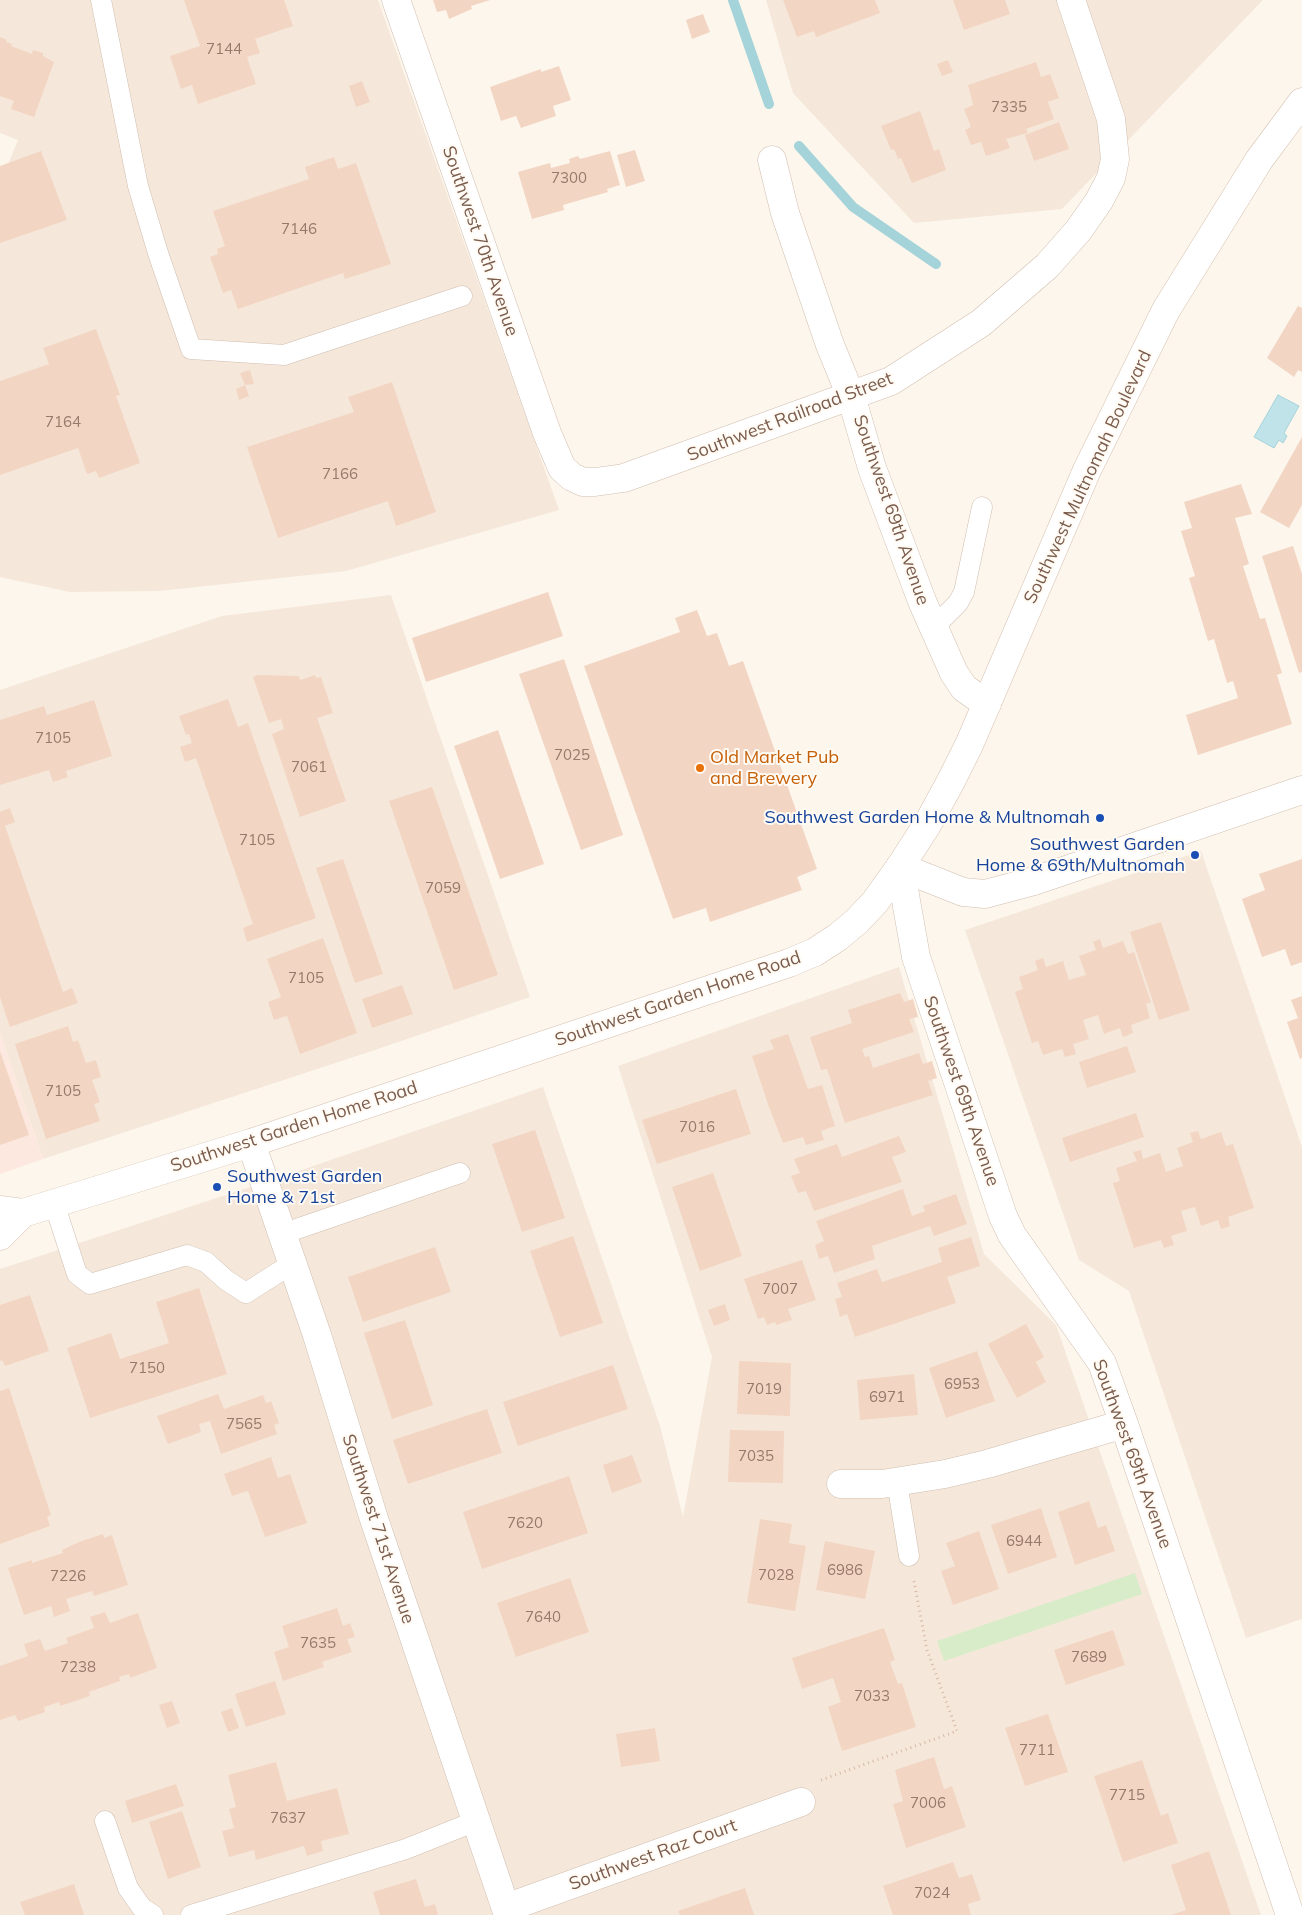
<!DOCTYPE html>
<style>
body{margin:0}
canvas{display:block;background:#fdf6ec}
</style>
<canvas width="1302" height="1915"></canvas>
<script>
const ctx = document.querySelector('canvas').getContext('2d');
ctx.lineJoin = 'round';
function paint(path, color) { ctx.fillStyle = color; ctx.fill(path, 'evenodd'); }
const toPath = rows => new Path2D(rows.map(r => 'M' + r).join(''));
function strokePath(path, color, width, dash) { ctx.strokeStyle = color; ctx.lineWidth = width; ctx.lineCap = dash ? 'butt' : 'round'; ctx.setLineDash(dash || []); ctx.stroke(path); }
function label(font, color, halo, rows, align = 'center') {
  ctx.font = font + ' Mulish,sans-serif'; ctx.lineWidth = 4; ctx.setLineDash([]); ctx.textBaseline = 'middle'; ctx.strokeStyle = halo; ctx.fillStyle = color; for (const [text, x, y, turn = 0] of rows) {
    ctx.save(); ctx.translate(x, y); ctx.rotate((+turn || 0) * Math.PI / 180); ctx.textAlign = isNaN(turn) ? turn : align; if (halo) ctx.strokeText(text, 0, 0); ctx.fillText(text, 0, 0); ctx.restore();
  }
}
paint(toPath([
 [0,0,378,0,559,510,346,571,159,591,70,592,0,577,0,184,18,140,0,133],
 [766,0,1263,0,1062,209,914,223,793,93],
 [391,595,530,997,372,1051,43,1159,0,1033,0,690,222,616],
 [1201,851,1302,1147,1302,1619,1246,1638,1129,1291,1079,1260,965,930],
 [899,967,984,1254,1056,1325,1261,1915,0,1915,0,1269,287,1175,543,1087,660,1426,683,1517,712,1357,618,1066]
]), '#f5e8da');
paint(toPath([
 [0,1033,43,1159,0,1174]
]), '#fde8e0');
paint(toPath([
 [1135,1573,1142,1594,944,1661,937,1641]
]), '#d8ecc9');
const water = toPath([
 [1278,395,1299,406,1284,433,1287,436,1283,443,1279,440,1274,448,1254,437,1278,395]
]);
paint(water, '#bfe3e8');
strokePath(water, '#a5d3da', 1);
strokePath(toPath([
 [733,0,769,104],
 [799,146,853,207,936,264]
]), '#a5d3da', 10);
paint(toPath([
 [184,0,284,0,293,26,255,39,260,53,247,57,256,84,198,104,192,85,181,89,170,56,200,46],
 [433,0,490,0,471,6,472,9,449,19,446,10,437,12],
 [783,0,875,0,880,13,816,37,814,31,797,37],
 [953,0,1005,0,1010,14,964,30],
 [703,14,710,32,692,39,686,20],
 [0,37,7,40,6,42,12,44,11,46,32,54,33,50,43,53,43,56,54,62,34,117,11,109,14,101,0,96],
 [948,60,953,72,942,76,937,64],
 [1036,62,1041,77,1050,74,1059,98,1048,102,1054,119,1026,129,1028,133,1006,139,1010,148,986,156,981,142,971,145,965,130,971,127,964,109,973,105,968,85],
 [559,66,571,100,553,106,556,116,521,128,516,116,501,121,490,87,541,69,541,72],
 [362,81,370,102,356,107,349,86],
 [920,111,934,151,939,149,946,170,912,183,901,158,898,159,894,149,891,150,881,126],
 [1059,122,1069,149,1034,161,1025,135],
 [635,150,645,181,626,187,617,155],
 [41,151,67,220,0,243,0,166],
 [610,151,620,185,607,189,608,192,563,205,564,210,532,219,518,172,550,163,551,168,570,163,569,159,578,156,580,159],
 [334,157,338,169,356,163,391,264,345,279,343,273,238,309,231,290,223,293,210,257,218,254,217,249,225,246,213,211,309,179,305,167],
 [1298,306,1302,308,1302,372,1298,370,1294,377,1267,358],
 [96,329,120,395,116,396,140,463,99,478,96,471,87,474,78,448,0,475,0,381,49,364,43,348],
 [250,370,254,384,245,385,240,373],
 [392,382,436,512,396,526,388,501,278,538,247,447,354,412,348,397],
 [245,385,249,396,239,400,236,389],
 [1302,437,1302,505,1289,528,1260,512],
 [1241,484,1252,514,1235,518,1249,564,1243,566,1260,619,1265,618,1282,673,1277,675,1292,724,1198,755,1186,715,1238,698,1233,681,1227,683,1214,639,1208,641,1189,578,1195,576,1181,531,1192,528,1184,502],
 [1293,546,1302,574,1302,672,1299,673,1262,556],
 [548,592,563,636,426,682,412,638],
 [697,610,707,636,717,633,729,666,743,661,817,869,797,877,802,890,710,922,706,908,673,919,584,666,680,632,675,618],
 [564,659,623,835,581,850,519,674],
 [258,675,299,676,300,680,315,675,316,678,321,677,333,713,317,718,346,801,300,817,272,734,284,729,281,719,269,723,253,677],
 [228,699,238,727,248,723,316,918,247,942,243,928,253,924,196,758,185,762,180,747,192,743,189,734,186,735,179,716],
 [94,700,112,756,66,771,68,777,53,782,49,770,0,785,0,720,44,706,47,715],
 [498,730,544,864,500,879,454,746],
 [432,787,498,975,454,990,389,801],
 [10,808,15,822,5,826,63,992,72,988,78,1003,10,1027,0,997,0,812],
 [343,859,383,974,355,983,316,868],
 [1302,859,1302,962,1291,966,1285,949,1262,957,1242,899,1265,890,1259,874],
 [1161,922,1190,1010,1159,1020,1130,932],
 [323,938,357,1033,300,1054,287,1016,274,1020,268,1002,281,997,267,959],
 [1100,939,1103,948,1123,941,1128,954,1134,952,1151,1002,1146,1004,1150,1018,1131,1025,1133,1033,1123,1037,1120,1028,1104,1034,1098,1015,1083,1020,1089,1039,1073,1044,1076,1054,1065,1057,1062,1049,1043,1055,1038,1041,1032,1043,1015,992,1023,989,1019,977,1038,970,1035,961,1043,958,1046,967,1063,961,1069,980,1086,975,1079,956,1096,950,1093,942],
 [402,985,413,1014,372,1028,362,999],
 [900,993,904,1002,913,999,918,1017,909,1019,914,1032,862,1049,865,1057,869,1056,873,1068,919,1053,923,1064,932,1061,937,1078,928,1081,933,1095,845,1123,827,1069,821,1070,810,1037,852,1023,848,1010],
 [1302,996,1302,1058,1300,1059,1287,1022,1298,1018,1291,1000],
 [68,1026,73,1042,78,1040,86,1063,96,1060,101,1077,92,1080,100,1102,94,1104,100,1121,46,1139,15,1044],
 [788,1034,808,1089,822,1085,835,1126,821,1131,824,1140,806,1145,803,1137,783,1143,769,1107,752,1056,774,1049,770,1040],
 [1127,1046,1136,1072,1087,1088,1079,1062],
 [0,1051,29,1135,0,1145],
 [736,1089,751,1134,657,1164,642,1120],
 [1136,1113,1144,1137,1070,1162,1062,1138],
 [535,1130,565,1218,522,1232,492,1144],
 [1198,1131,1201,1139,1221,1132,1226,1146,1233,1144,1254,1208,1228,1217,1230,1226,1221,1229,1218,1220,1201,1226,1195,1207,1181,1211,1187,1231,1171,1236,1174,1245,1164,1248,1161,1240,1134,1248,1113,1183,1120,1181,1116,1168,1137,1161,1133,1152,1141,1150,1143,1159,1160,1153,1166,1172,1183,1166,1177,1148,1193,1142,1190,1133],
 [899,1136,906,1152,892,1157,902,1182,814,1211,806,1191,798,1193,791,1176,800,1173,794,1159,837,1144,842,1157],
 [713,1173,742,1256,700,1271,672,1187],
 [903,1189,912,1216,925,1211,923,1206,956,1194,967,1224,934,1236,930,1226,872,1246,875,1259,834,1273,828,1256,819,1259,815,1245,824,1241,816,1221],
 [573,1236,603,1323,560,1337,530,1251],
 [971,1237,980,1266,947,1277,956,1303,855,1337,847,1314,840,1317,835,1299,842,1297,837,1283,877,1269,882,1282,942,1262,938,1248],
 [435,1247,451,1292,363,1322,348,1277],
 [802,1260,816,1300,788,1309,792,1320,776,1325,775,1322,767,1325,764,1317,758,1319,744,1279],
 [199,1288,227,1374,90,1418,67,1348,111,1333,120,1359,169,1343,156,1302],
 [30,1295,49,1351,5,1366,2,1360,0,1361,0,1305],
 [725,1304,730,1320,714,1326,708,1310],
 [405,1320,433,1405,392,1419,364,1333],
 [1026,1324,1044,1357,1036,1362,1046,1382,1017,1398,988,1344],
 [977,1351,995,1401,946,1418,929,1368],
 [739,1361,791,1363,790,1416,737,1414],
 [613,1365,628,1409,518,1446,503,1402],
 [914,1374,918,1415,860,1420,857,1380],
 [9,1388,51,1515,47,1517,50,1526,0,1544,0,1391],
 [218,1394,224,1409,263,1395,266,1403,271,1401,279,1423,274,1425,277,1434,221,1454,210,1421,199,1424,201,1432,168,1444,157,1416],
 [487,1409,502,1453,408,1484,393,1440],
 [730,1430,784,1431,783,1483,728,1482],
 [632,1455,642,1482,612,1493,603,1465],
 [271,1457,278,1478,290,1474,307,1523,265,1537,248,1491,232,1496,224,1474],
 [569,1476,588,1533,482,1569,463,1512],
 [1089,1501,1098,1528,1106,1525,1115,1551,1075,1565,1058,1512],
 [1041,1508,1057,1557,1008,1574,991,1525],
 [760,1519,792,1524,789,1543,806,1546,795,1611,747,1603],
 [979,1531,999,1589,953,1605,941,1571,955,1566,946,1543],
 [103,1534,104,1538,112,1535,128,1585,94,1596,92,1591,66,1599,70,1611,54,1617,51,1606,24,1615,8,1568,32,1560,32,1563,63,1553,62,1550,79,1542],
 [825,1541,875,1551,865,1599,816,1590],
 [570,1578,589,1632,516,1657,497,1603],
 [337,1608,343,1626,350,1623,355,1637,347,1639,352,1652,322,1662,324,1667,283,1681,274,1652,289,1647,282,1626],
 [105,1612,110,1623,138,1613,157,1668,130,1678,129,1674,119,1677,120,1681,89,1692,90,1696,60,1706,59,1702,44,1707,45,1712,18,1721,15,1715,0,1720,0,1666,28,1656,24,1644,40,1639,45,1651,68,1643,66,1638,94,1628,90,1617],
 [884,1628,895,1660,890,1662,898,1684,902,1683,916,1727,842,1751,828,1707,841,1702,833,1678,802,1689,792,1658],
 [1113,1630,1125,1665,1066,1685,1054,1650],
 [275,1681,286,1714,246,1727,235,1694],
 [172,1701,180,1723,167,1728,159,1705],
 [232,1708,239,1728,228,1732,221,1712],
 [1048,1714,1068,1772,1025,1786,1005,1728],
 [655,1728,660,1761,621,1767,616,1734],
 [934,1757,944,1789,952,1786,966,1827,906,1848,893,1804,903,1801,895,1770],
 [1142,1760,1161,1816,1168,1813,1178,1843,1123,1862,1094,1776],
 [276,1762,287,1801,337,1788,349,1834,321,1841,323,1851,307,1856,304,1846,256,1860,254,1850,229,1857,222,1831,234,1828,229,1809,236,1807,228,1775],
 [176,1784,184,1806,132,1823,125,1801],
 [182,1811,201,1867,168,1879,149,1822],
 [1209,1851,1231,1915,1171,1915,1186,1910,1171,1865],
 [953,1862,959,1878,972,1874,981,1900,968,1904,971,1915,893,1915,883,1886],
 [416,1879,425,1907,435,1904,438,1915,380,1915,373,1892],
 [74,1884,84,1915,25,1915,20,1902],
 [745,1888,754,1915,680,1915,678,1911]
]), '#f3d5c3');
const service = toPath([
 [101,0,138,186,158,253,191,349,284,355,462,296],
 [933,628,958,603,964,592,982,507],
 [54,1203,77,1274,90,1284,187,1255,206,1262,226,1280,246,1293,293,1263],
 [282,1234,460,1173],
 [897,1482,909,1556],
 [105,1821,128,1888,142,1908,153,1915],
 [191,1915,406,1849,476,1821]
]);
const minor = toPath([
 [396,0,547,433,562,468,572,477,583,482,595,482,624,478,891,381,981,323,1047,266,1078,231,1099,201,1111,178,1115,159,1111,119,1071,0],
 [772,160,785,213,830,345,851,396,872,468,922,601,954,673,964,688,987,704],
 [900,867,916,957,1003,1216,1012,1235,1102,1363,1124,1424,1290,1915],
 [251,1143,317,1335,374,1519,508,1915],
 [841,1484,882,1484,945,1474,987,1464,1124,1424],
 [506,1908,801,1802]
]);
const tertiary = toPath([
 [900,867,963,892,985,894,1034,881,1302,790]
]);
const secondary = toPath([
 [0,1210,23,1213,251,1143,789,963,815,952,838,937,857,921,875,902,900,867,927,825,951,781,969,745,1087,470,1166,310,1259,160,1302,102],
 [0,1236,23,1213]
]);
strokePath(service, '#d1beb0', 21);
strokePath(minor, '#d1beb0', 29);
strokePath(tertiary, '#d1beb0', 29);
strokePath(secondary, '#d6c0b0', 29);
strokePath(toPath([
 [821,1780,957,1731,927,1650,914,1581]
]), '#d9b8a5', 3, [1, 4]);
strokePath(service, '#fff', 20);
strokePath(minor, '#fff', 28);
strokePath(tertiary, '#fff', 28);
strokePath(secondary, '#fff', 28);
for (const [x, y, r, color] of [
 [700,768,5,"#e8710a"],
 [1100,818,5,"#1a4fb4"],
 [1195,855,5,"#1a4fb4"],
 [217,1187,5,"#1a4fb4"]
]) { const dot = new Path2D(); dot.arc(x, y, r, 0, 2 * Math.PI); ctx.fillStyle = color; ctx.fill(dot); strokePath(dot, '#fffaf3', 2); }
label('15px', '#987a6a', null, [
 ["7144",224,49],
 ["7335",1009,107],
 ["7300",569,178],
 ["7146",299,229],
 ["7164",63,422],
 ["7166",340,474],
 ["7105",53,738],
 ["7025",572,755],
 ["7061",309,767],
 ["7105",257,840],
 ["7059",443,888],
 ["7105",306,978],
 ["7105",63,1091],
 ["7016",697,1127],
 ["7007",780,1289],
 ["7150",147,1368],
 ["6953",962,1384],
 ["7019",764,1389],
 ["6971",887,1397],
 ["7565",244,1424],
 ["7035",756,1456],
 ["7620",525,1523],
 ["6944",1024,1541],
 ["6986",845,1570],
 ["7028",776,1575],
 ["7226",68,1576],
 ["7640",543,1617],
 ["7635",318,1643],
 ["7689",1089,1657],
 ["7238",78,1667],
 ["7033",872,1696],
 ["7711",1037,1750],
 ["7715",1127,1795],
 ["7006",928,1803],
 ["7637",288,1818],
 ["7024",932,1893]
]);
label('18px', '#7a5c4d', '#fffaf3', [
 ["Southwest 70th Avenue",480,241,71],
 ["Southwest Railroad Street",790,417,-21],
 ["Southwest Multnomah Boulevard",1088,477,-65],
 ["Southwest 69th Avenue",891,510,71],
 ["Southwest Garden Home Road",678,999,-19],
 ["Southwest 69th Avenue",961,1091,71],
 ["Southwest Garden Home Road",294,1127,-18],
 ["Southwest 69th Avenue",1132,1454,70],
 ["Southwest 71st Avenue",378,1529,72],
 ["Southwest Raz Court",653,1855,-20]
]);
label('18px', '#c56008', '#fffaf3', [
 ["Old Market Pub",710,758],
 ["and Brewery",710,779]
], 'left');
label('18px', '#164399', '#fffaf3', [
 ["Southwest Garden Home & Multnomah",1090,818],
 ["Southwest Garden",1185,845],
 ["Home & 69th/Multnomah",1185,866],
 ["Southwest Garden",227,1177,"left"],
 ["Home & 71st",227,1198,"left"]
], 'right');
</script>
